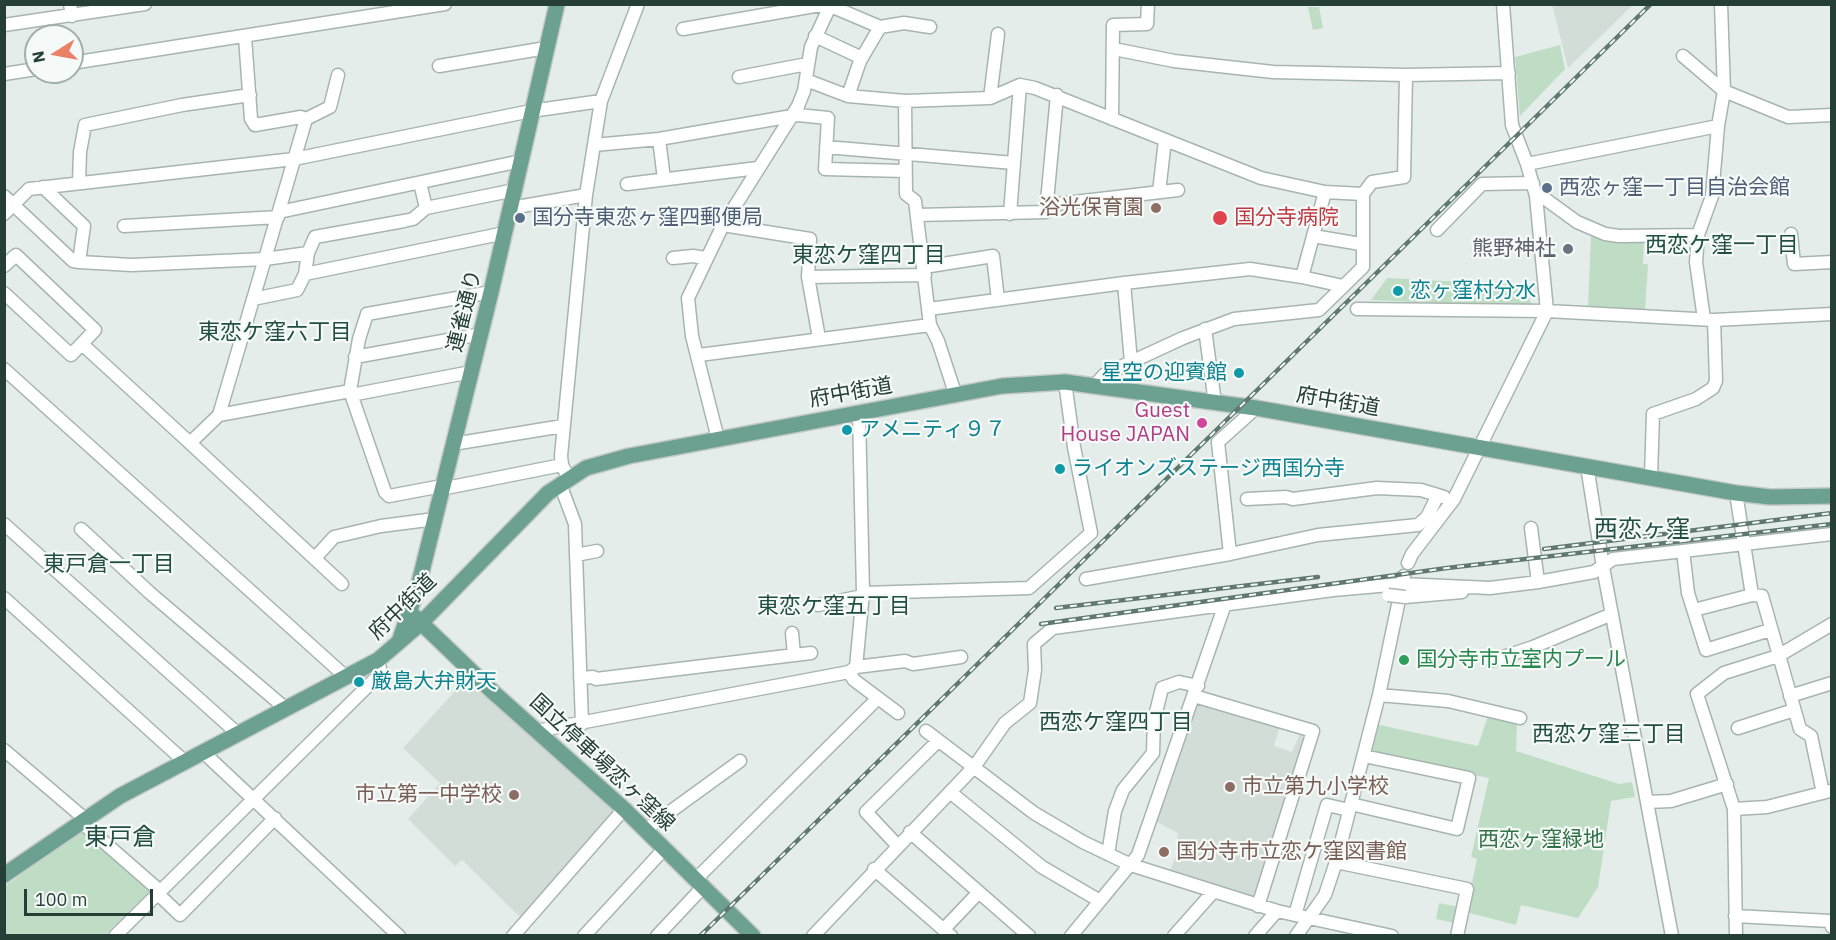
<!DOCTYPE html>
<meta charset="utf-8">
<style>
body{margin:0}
#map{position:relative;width:1836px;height:940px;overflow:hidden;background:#e4ede9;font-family:"IBM Plex Sans",sans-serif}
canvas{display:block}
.frame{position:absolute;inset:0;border:6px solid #253e36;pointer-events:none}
.north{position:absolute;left:24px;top:24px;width:60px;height:60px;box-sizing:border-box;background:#f5f9f7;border:2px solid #a2aeaa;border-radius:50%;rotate:259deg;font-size:16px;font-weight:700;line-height:24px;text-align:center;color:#253e36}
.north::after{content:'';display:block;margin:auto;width:21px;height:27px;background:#ea8066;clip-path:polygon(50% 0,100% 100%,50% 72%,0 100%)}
.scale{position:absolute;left:24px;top:889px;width:129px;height:27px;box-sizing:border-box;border:3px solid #253e36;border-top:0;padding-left:8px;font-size:18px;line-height:21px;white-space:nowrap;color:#253e36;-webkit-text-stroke:4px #f5f9f7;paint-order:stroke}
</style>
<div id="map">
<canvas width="1836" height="940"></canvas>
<div class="frame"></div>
<div class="north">N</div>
<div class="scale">100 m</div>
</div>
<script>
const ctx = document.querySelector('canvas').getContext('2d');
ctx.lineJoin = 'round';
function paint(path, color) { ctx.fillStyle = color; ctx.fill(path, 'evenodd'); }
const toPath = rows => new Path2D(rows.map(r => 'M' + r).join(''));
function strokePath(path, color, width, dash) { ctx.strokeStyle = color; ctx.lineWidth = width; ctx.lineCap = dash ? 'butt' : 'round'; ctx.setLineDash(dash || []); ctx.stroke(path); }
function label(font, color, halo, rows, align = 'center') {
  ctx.font = font + ' "IBM Plex Sans","Noto Sans JP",sans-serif'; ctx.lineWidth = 4.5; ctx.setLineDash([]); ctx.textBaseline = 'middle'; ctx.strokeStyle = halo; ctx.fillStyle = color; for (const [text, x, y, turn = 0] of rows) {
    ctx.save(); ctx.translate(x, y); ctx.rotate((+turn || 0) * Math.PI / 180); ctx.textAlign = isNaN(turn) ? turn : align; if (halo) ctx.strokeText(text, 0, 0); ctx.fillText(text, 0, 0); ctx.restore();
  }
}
paint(toPath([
 [1552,4,1633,4,1633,5,1568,68],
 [467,678,616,810,522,919,462,860,455,866,408,819,440,783,403,748],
 [1196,703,1280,725,1274,746,1292,752,1301,731,1307,733,1258,899,1169,874,1181,841,1177,839,1178,833,1155,821]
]), '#d3ddd8');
paint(toPath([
 [1308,7,1319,7,1323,28,1313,30],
 [1560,45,1565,69,1520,116,1515,57],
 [1598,234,1644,238,1643,264,1648,264,1645,310,1588,307,1591,235],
 [1387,278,1522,285,1533,307,1371,300],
 [1488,716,1517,722,1516,751,1619,784,1632,782,1635,797,1611,801,1598,887,1578,918,1521,905,1516,925,1466,912,1477,859,1471,857,1489,778,1371,755,1369,749,1375,724,1478,746],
 [82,831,150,891,105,935,5,935,5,886],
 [1439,903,1459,907,1455,923,1436,919]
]), '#bfddc5');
const minor = toPath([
 [70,4,72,16],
 [826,4,880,27],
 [1503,4,1512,125,1527,164,1536,196,1547,311],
 [4,25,145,4],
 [683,29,826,4],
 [815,36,862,58],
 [245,37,251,119,255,125,301,117,306,119],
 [1114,49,1174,61,1273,72,1406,75,1509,73],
 [1683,56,1724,91,1788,117,1832,115],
 [72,63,445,4],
 [439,66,546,48],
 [4,74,36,69],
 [739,77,807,64],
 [806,80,848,96,905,101,990,98,1020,85,1035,88,1261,178,1325,192,1363,194],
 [848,96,860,61,880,27,904,23,930,27],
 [990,98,998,34],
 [905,101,906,194,915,201,930,325,938,341,956,396],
 [1112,119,1113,25,1147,24,1148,4],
 [659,139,664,179],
 [594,145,659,139,798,115,828,118,825,169,905,171],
 [826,147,1014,163],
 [1527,164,1718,126],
 [79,183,80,152,85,125,182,105,250,95],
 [420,183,426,208],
 [627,184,758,168],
 [43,187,84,226,79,262],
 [1159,192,1165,140],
 [4,196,73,261,79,262,132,265,265,259,308,253],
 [1536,196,1544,198,1577,222,1605,234,1619,236,1698,235],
 [1048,205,1178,190],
 [511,208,586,195],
 [279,212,521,161],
 [4,214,29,189,294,159,531,111,601,101],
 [1010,214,1020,85],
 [917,215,1046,212,1057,95],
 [723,225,810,239,808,277,819,338],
 [124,226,278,217],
 [1437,230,1482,184,1533,183],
 [1791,234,1794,264,1832,262],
 [1313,236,1361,244],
 [673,258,693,256,705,258],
 [4,266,16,255,95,330,71,355,4,293],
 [924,267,993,256,998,300],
 [305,274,505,233],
 [808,277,925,275],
 [1302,277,1343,286],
 [253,299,297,290,305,274,308,253,315,237,404,221,413,219,426,208,515,190],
 [929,309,1124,283],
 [1357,309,1547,311,1714,320,1832,314],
 [1704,319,1696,262,1698,235,1712,196,1718,126,1724,91,1721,4],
 [1205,329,1215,403],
 [82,344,190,443,219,415,350,391],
 [699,355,930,325],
 [355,357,481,334],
 [1131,362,1124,283,1250,269,1302,277,1325,192],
 [4,369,346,677],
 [1096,384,1104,375,1131,362,1183,338,1234,319,1319,310,1363,267,1363,194,1372,182,1404,177,1406,75],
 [351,395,471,372],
 [219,415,306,119,330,107,338,75],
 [718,439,692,336,688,298,723,225,798,106,804,91,811,47,831,4],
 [190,443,342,584],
 [453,444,563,426],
 [1587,466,1603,567,1672,936],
 [568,477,562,465,561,456,586,195,601,101,638,4],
 [1651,477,1653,414,1696,399,1713,388,1716,381,1714,320],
 [560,484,575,524,582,724],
 [442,486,389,496,385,492,350,391,359,339,367,314,491,292],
 [441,489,562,465],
 [1736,493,1752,595],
 [1247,499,1286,497,1293,499,1377,488,1421,490,1444,497],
 [4,524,237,733],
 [1531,528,1538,582],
 [81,529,150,593,285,708],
 [1683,551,1688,593,1706,650,1770,630],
 [1230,554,1218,442,1256,408],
 [576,555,597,551],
 [315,558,334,537,381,526,435,519],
 [1408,563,1412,554,1454,499,1547,311],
 [1086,579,1230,554,1318,535,1418,525,1427,517,1438,495],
 [863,593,1029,588,1091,533,1074,447,1065,382],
 [1405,597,1462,592],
 [4,598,184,761],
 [818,605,863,596],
 [1694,610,1752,595,1762,596,1800,729,1811,736,1823,793],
 [792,633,794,655],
 [1491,661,1533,647,1612,614],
 [856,667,863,593,859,413],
 [849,672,854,680,898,713],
 [580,678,593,677,596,679,811,653],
 [1379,695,1448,701,1520,718],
 [1194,696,1313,731,1258,906],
 [1790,696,1832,683],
 [1738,728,1794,710],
 [537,731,849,672,856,667,905,661,913,664,961,657],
 [926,731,1034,813,1083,842,1131,865,1277,911,1392,936],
 [4,750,85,819],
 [203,752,399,936],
 [950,792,1042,867,1100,901],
 [1647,802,1671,801,1727,784],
 [1351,804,1457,829,1469,778,1364,756],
 [1734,809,1767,807,1830,791],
 [81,822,160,891],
 [645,830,740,761],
 [910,832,1029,936],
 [897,845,866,812,938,741],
 [1108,854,1115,811,1123,790,1153,753,1154,720,1162,688,1179,682,1198,686],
 [1336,862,1467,889,1457,936],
 [874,869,951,936],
 [695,880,878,698],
 [157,893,180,915,275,818],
 [1295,915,1327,805,1349,810],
 [1735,916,1830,921,1832,927],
 [944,929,979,892],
 [115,936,381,673,378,660],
 [513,936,624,809],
 [584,936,664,849],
 [657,936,703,887],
 [813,936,974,767,1005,723,1030,703,1035,670,1034,644,1053,628,1333,590,1401,584,1490,588,1538,582,1594,572,1613,559,1832,534],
 [1071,936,1138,855,1225,604],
 [1174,936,1213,892],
 [1255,936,1277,911],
 [1296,936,1325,895,1336,862,1379,695,1404,576],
 [1736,936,1734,809,1697,694,1724,673,1778,656,1832,624]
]);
const major = toPath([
 [415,617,493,692,624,809,753,936],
 [400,639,418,587,491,292,557,4],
 [4,875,120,796,378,660,421,623,548,493,586,468,629,456,1002,386,1065,382,1256,408,1736,493,1770,497,1832,496]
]);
strokePath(minor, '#a7b5b0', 15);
strokePath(major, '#c2c9c7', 18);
strokePath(minor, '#fff', 12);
strokePath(major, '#6ca090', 15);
const rail = toPath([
 [1544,549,1832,513],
 [1056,608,1318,577],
 [1041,624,1447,568,1832,524],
 [700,936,1651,4]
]);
strokePath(rail, '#5f7971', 4.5);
strokePath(rail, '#f5f9f7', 2, [7]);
const minorBridge = toPath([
 [1388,595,1405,597]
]);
strokePath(minorBridge, '#a7b5b0', 15, []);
strokePath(minorBridge, '#fff', 12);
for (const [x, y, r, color] of [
 [1547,188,6,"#5c6f8a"],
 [1156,208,6,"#8d6e63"],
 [520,218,6,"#5c6f8a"],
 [1220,218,8,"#e0444e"],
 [1568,249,6,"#6b7280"],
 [1398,291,6,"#0f9aa8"],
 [1239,373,6,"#0f9aa8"],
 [1202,423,6,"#d1479c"],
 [847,430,6,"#0f9aa8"],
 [1060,469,6,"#0f9aa8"],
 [1404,660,6,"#2e9e5b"],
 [359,682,6,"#0f9aa8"],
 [1230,787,6,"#8d6e63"],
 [514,795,6,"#8d6e63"],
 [1164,852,6,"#8d6e63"]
]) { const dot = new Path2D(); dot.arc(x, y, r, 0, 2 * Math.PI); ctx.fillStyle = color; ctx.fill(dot); strokePath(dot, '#f5f9f7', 2); }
label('21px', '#4e5e75', '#f5f9f7', [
 ["西恋ヶ窪一丁目自治会館",1559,188],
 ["国分寺東恋ヶ窪四郵便局",532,218]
], 'left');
label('21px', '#785e54', '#f5f9f7', [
 ["浴光保育園",1144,208],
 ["市立第九小学校",1242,787,"left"],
 ["市立第一中学校",502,795],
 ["国分寺市立恋ケ窪図書館",1176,852,"left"]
], 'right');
label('21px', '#be3a42', '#f5f9f7', [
 ["国分寺病院",1234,218]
], 'left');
label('21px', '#5b616d', '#f5f9f7', [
 ["熊野神社",1556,249]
], 'right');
label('21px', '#0d838f', '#f5f9f7', [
 ["恋ヶ窪村分水",1410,291],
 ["星空の迎賓館",1227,373,"right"],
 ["アメニティ９７",859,430],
 ["ライオンズステージ西国分寺",1072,469],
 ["厳島大弁財天",371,682]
], 'left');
label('21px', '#253e36', '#f5f9f7', [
 ["連雀通り",465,311,-76],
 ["府中街道",851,393,-10],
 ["府中街道",1338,402,10],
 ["府中街道",403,607,-44],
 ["国立停車場恋ヶ窪線",602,763,43]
]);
label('21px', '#b23c85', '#f5f9f7', [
 ["Guest",1190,411],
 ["House JAPAN",1190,435]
], 'right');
label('21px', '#27864d', '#f5f9f7', [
 ["国分寺市立室内プール",1416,660]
], 'left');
label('21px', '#317247', '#f5f9f7', [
 ["西恋ヶ窪緑地",1541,840]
]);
label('22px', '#224f42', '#f5f9f7', [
 ["西恋ケ窪一丁目",1722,246],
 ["東恋ケ窪四丁目",869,256],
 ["東恋ケ窪六丁目",275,333],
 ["東戸倉一丁目",109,565],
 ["東恋ケ窪五丁目",834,607],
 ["西恋ケ窪四丁目",1116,723],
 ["西恋ケ窪三丁目",1609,735]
]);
label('24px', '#224f42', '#f5f9f7', [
 ["西恋ヶ窪",1642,530],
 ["東戸倉",120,838]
]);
</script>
